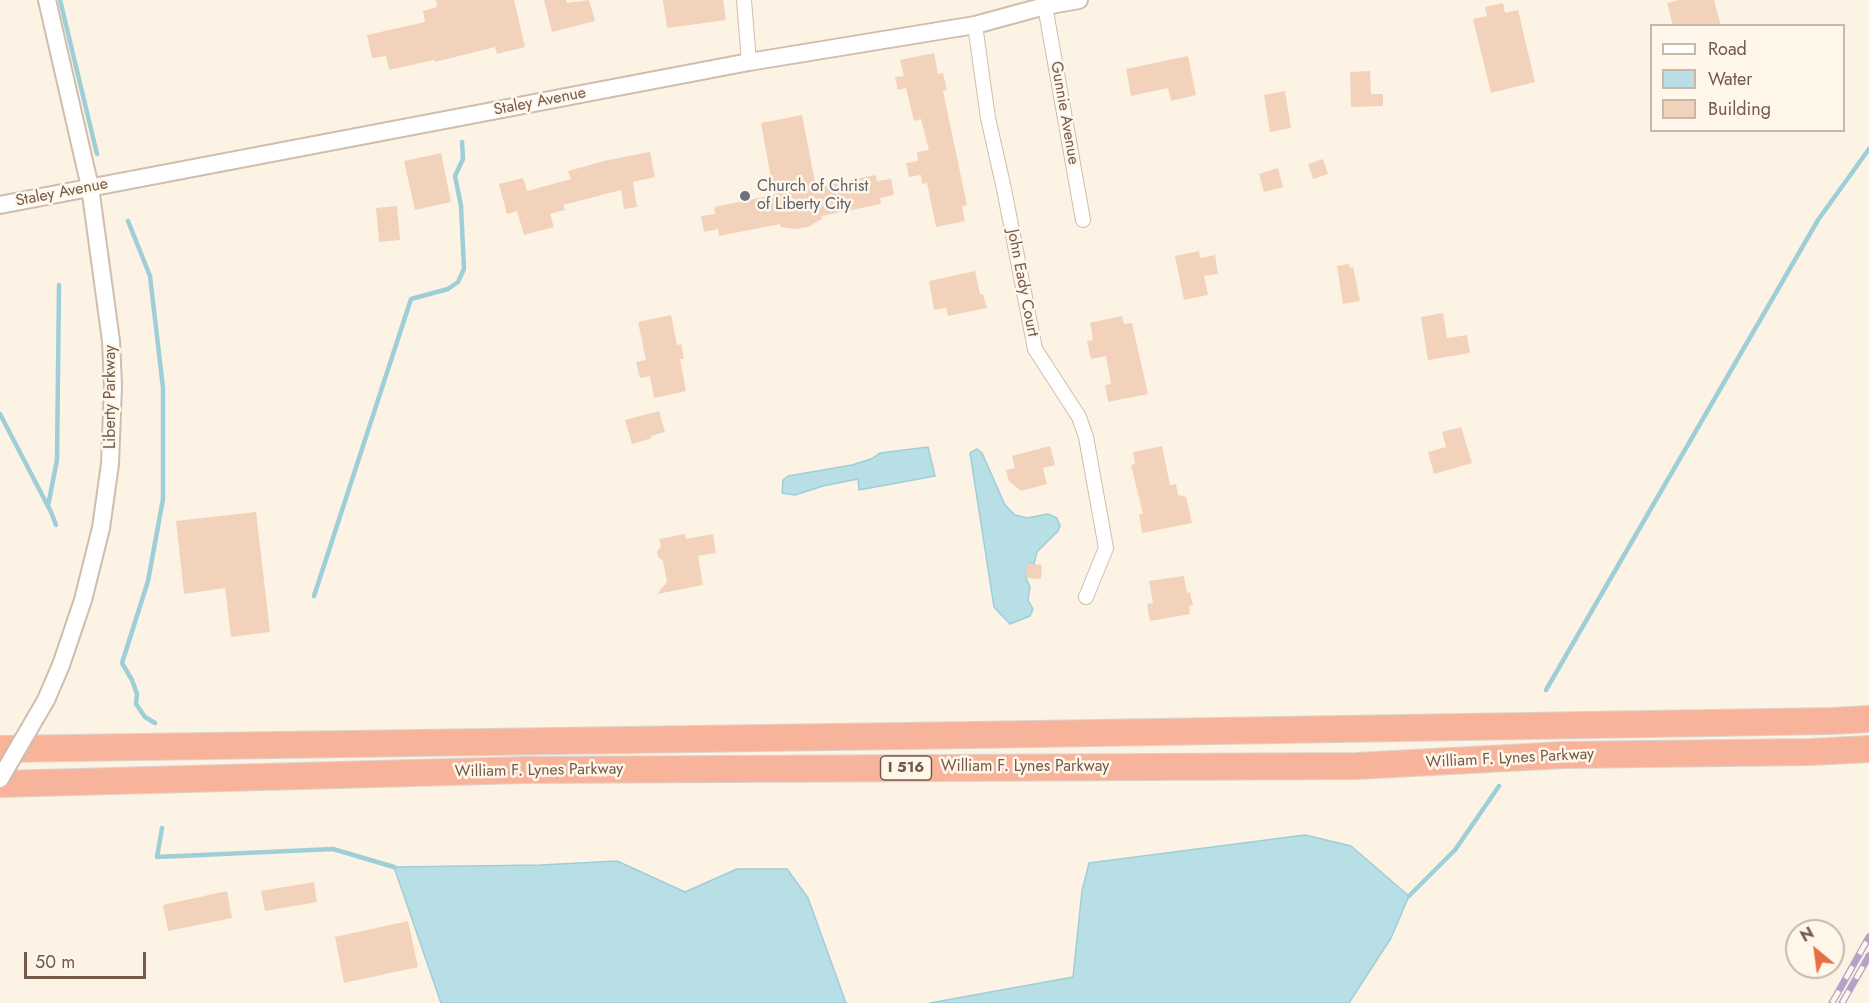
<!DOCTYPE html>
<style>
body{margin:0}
#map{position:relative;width:1869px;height:1003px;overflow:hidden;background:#fdf3e4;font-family:Jost,sans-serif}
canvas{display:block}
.legend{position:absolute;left:1650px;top:24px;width:195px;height:108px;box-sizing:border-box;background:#fff7ea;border:2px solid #c8b8aa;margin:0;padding:8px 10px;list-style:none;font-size:18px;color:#755949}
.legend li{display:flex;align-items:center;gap:12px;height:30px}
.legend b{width:30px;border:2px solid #c8b8aa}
.north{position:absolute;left:1785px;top:919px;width:60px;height:60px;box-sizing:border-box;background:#fff7ea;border:2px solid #c8b8aa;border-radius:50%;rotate:331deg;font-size:16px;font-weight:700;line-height:24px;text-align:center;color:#755949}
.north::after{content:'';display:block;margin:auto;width:21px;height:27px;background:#e86d47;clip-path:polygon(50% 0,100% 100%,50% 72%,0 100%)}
.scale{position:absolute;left:24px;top:952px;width:122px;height:27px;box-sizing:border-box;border:3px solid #755949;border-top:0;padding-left:8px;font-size:18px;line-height:21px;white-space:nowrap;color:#755949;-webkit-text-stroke:4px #fff7ea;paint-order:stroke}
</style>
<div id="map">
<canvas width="1869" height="1003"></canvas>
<ul class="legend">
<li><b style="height:8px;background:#fff"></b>Road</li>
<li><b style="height:16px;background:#b8dfe6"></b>Water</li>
<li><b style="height:16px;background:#f2d2bb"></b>Building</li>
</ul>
<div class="north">N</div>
<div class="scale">50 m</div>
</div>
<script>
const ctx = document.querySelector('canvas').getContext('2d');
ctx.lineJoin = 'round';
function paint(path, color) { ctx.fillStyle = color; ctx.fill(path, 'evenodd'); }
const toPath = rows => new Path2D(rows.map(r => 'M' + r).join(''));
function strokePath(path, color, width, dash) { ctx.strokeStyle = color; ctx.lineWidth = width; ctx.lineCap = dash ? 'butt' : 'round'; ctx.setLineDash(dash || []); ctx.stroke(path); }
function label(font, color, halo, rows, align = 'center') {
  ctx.font = font + ' Jost,sans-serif'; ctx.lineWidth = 5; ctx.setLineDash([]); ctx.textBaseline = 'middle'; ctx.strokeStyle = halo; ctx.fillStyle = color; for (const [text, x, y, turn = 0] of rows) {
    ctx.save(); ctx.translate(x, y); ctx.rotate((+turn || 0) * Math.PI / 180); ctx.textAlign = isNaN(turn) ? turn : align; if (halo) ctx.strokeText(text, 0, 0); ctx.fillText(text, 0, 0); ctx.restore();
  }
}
const water = toPath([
 [928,447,935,476,859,490,858,479,823,486,795,495,782,493,783,480,788,476,852,465,871,459,880,453,928,447],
 [977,449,982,453,1005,505,1015,515,1027,518,1048,514,1057,518,1060,526,1058,531,1037,552,1034,564,1028,563,1026,578,1030,587,1028,600,1033,609,1030,616,1010,624,994,607,970,453,977,449],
 [1305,835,1351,846,1409,896,1391,938,1349,1003,930,1003,1073,977,1082,891,1089,863,1305,835],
 [617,861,685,892,737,869,787,869,808,898,846,1003,441,1003,394,867,541,865,617,861]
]);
paint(water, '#b8dfe6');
strokePath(water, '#9eced8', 1.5);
strokePath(toPath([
 [60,0,97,154],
 [128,221,150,276,163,388,163,499,148,581,122,663,132,680,137,694,136,704,145,717,155,723],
 [0,414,51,512,56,525],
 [48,506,57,460,59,285],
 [314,596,411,299,448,289,458,282,464,269,461,206,455,176,463,159,462,142],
 [1546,690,1818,220,1869,149],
 [162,828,157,857,333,849,394,867],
 [1409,896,1455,850,1499,786]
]), '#9eced8', 4.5);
paint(toPath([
 [436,0,514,0,525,47,497,54,495,47,435,62,434,60,389,70,386,56,372,58,367,35,425,22,423,11,437,7],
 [544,0,566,0,567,3,589,0,595,21,552,32],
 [663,0,723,0,726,20,667,28],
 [1679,0,1714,0,1721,26,1673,26,1667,3],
 [1503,3,1505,13,1518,10,1535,82,1491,93,1473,19,1487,16,1485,7],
 [934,53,938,74,943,73,947,90,943,91,967,205,962,206,965,221,936,227,927,183,922,184,921,175,909,177,906,163,918,161,917,152,929,150,921,119,914,121,906,88,898,90,895,77,904,76,900,60],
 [1188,56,1196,95,1171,101,1168,88,1131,96,1126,69],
 [1370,71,1371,94,1383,94,1383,106,1351,107,1350,72],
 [1285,91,1291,128,1270,132,1264,95],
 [802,115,816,187,876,175,877,181,891,179,894,195,880,198,881,204,821,216,822,219,808,227,796,229,781,227,780,224,719,236,718,229,704,232,701,216,715,214,714,207,774,195,761,123],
 [650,152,655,177,633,182,637,207,624,209,621,190,563,205,565,210,550,214,554,227,524,235,517,211,507,214,499,184,523,178,527,191,571,179,568,171,608,160],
 [441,153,451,202,415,210,404,161],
 [1323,159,1328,174,1313,179,1308,164],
 [1278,168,1283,187,1264,192,1259,174],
 [397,206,400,240,379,242,376,208],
 [1199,251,1200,258,1215,255,1218,274,1204,276,1208,295,1184,300,1175,256],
 [1349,264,1350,268,1353,267,1360,301,1343,304,1337,266],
 [975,271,980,294,983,294,987,308,948,316,946,308,934,310,929,281],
 [1443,313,1447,338,1467,335,1470,353,1428,360,1421,317],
 [671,315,677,345,681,344,684,359,680,359,686,391,654,398,650,376,640,378,636,362,646,360,638,322],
 [1122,316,1124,324,1132,323,1148,394,1108,402,1105,385,1111,384,1106,356,1091,359,1087,341,1093,340,1090,323],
 [659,411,665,432,651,436,652,438,632,444,625,420],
 [1461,427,1472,463,1434,474,1428,452,1446,447,1442,432],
 [1050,446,1055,465,1043,468,1047,484,1021,491,1009,481,1006,470,1015,468,1012,456],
 [1162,446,1170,485,1176,484,1178,495,1186,497,1192,523,1142,533,1139,514,1143,514,1131,465,1135,464,1133,452],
 [256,512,270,632,231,637,225,588,184,594,176,521],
 [685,534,686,539,713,534,716,553,698,556,703,585,657,594,667,582,663,561,658,557,657,552,661,546,659,539],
 [1027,563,1042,565,1041,579,1026,578],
 [1184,576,1187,593,1190,592,1193,605,1189,606,1190,614,1150,621,1147,604,1153,603,1149,581],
 [314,882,317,902,265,911,261,891],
 [227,891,232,918,168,931,163,905],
 [408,921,418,967,344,983,335,937]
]), '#f2d2bb');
const minor = toPath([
 [744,0,749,62],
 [1045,6,1083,220],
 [975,25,988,118,1004,189,1035,349,1079,417,1086,437,1106,548,1086,597]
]);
const tertiary = toPath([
 [47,0,90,187,111,341,113,386,110,464,101,528,83,600,61,665],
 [0,205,749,62,975,25,1045,6,1079,0]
]);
const motorway = toPath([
 [0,749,972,735,1832,721,1869,719],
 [0,784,526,770,1356,766,1565,755,1811,752,1869,749]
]);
strokePath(minor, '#d0bdad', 16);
strokePath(tertiary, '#d0bdad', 20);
strokePath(motorway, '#dbd4d0', 28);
strokePath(minor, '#fff', 14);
strokePath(tertiary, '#fff', 16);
strokePath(motorway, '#f8b49a', 26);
const rail = toPath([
 [1832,1003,1869,937],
 [1842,1003,1869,956]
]);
strokePath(rail, '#b6a2c6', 7);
strokePath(rail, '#fff7ea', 4.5, [14]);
const tertiaryBridge = toPath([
 [0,779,46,700,61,665]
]);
strokePath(tertiaryBridge, '#d0bdad', 20, []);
strokePath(tertiaryBridge, '#fff', 16);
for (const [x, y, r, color] of [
 [745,196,6,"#6b7280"]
]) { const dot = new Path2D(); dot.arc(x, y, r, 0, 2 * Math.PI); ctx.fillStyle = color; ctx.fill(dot); strokePath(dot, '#fff7ea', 2); }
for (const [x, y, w] of [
 [906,768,51]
]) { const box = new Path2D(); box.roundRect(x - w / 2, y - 12, w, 24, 4.5); ctx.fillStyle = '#fff7ea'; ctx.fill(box); strokePath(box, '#755949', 1.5); }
label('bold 15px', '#755949', null, [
 ["I 516",906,768]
]);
label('16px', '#755949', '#fff7ea', [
 ["Staley Avenue",540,102,-11],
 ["Gunnie Avenue",1064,113,80],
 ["Staley Avenue",62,193,-11],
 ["John Eady Court",1022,283,79],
 ["Liberty Parkway",111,397,-90],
 ["William F. Lynes Parkway",1510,759,-3],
 ["William F. Lynes Parkway",1025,767],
 ["William F. Lynes Parkway",539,771,-1]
]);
label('16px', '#5b616d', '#fff7ea', [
 ["Church of Christ",757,187],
 ["of Liberty City",757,205]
], 'left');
</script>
